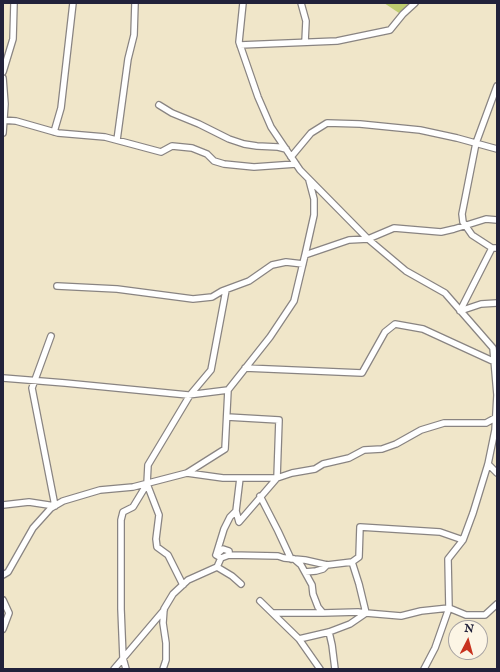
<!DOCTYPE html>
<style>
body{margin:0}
#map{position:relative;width:500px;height:672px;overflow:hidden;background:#f0e6c9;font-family:"IM FELL English",serif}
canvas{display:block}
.frame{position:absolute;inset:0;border:4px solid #22223b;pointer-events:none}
.north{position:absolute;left:448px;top:620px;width:40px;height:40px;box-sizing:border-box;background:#fcf5e5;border:1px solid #a5a1a1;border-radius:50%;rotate:6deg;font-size:11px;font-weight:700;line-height:16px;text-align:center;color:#22223b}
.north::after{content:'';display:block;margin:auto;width:14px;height:18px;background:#c8321e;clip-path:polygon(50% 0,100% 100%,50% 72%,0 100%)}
</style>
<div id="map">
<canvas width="500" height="672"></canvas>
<div class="frame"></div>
<div class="north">N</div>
</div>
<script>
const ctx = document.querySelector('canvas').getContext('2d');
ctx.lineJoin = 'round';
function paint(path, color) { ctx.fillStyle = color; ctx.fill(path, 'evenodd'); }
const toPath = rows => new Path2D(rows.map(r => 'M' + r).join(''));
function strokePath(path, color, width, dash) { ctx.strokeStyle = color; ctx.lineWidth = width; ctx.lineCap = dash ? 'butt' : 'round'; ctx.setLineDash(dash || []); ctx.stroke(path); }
paint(toPath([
 [384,3,410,3,399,13]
]), '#becd70');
const minor = toPath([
 [243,3,239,42,258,97,271,127,300,170,368,239,406,271,445,293,493,348,497,395,495,430,488,464,473,513,463,540,448,559,449,608,435,648,424,669],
 [301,3,306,21,305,42],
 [240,45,337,41,390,30,403,14,415,3],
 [3,72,13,39,14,3],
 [3,78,5,104,3,133],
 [159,105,172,113,199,124,229,139,244,144,257,146,278,147,286,149],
 [3,120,16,121,58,133,105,137,161,152,172,146,192,148,207,154,214,161,224,164,254,167,296,164],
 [54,132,61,108,73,3],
 [117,140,128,59,134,35,135,3],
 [291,157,311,133,327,123,360,124,420,130,457,138,497,149],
 [492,248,472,235,463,222,462,214,476,143,497,86],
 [305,255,314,215,314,199,309,180],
 [57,286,117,289,193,299,212,297,222,291,249,281,272,265,286,262,303,264],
 [460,311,492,248,497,248],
 [460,311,481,304,497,303],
 [245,368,362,373,385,332,395,324,423,329,497,363],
 [3,378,65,383,188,395,228,390],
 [227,417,279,420,277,478,239,522,236,511,240,478],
 [488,464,497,473],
 [187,473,223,478,277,478,292,473,315,469,323,464,349,458,364,450,382,449,396,444,421,430,444,423,486,423,495,418],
 [260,496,278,531,291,559],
 [3,505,29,502,55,506,32,388,51,336],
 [216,555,223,549,229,551,229,555,221,558,216,555,224,529,230,517,236,511],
 [229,555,278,556,284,558,305,560,327,565,352,562,359,557,360,527,440,532,463,540],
 [352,562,359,584,366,613,401,616,421,611,449,608,466,615,485,615,497,604],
 [217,567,232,576,241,584],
 [305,572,316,571,323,569,327,565],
 [3,575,8,572,33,528,51,508,63,501,100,490,133,487,187,473,225,449,228,390,270,337,294,301,305,255,349,240,368,239,394,228,441,232,454,229,486,219,497,220],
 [183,585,168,555,157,547,156,539,159,515,147,484,148,465,190,395,211,370,226,290],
 [3,600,9,613,3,629],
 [260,601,299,639,329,632,350,624,366,613,358,612,323,613,318,607,313,594,312,585,301,565,294,559],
 [273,613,323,613],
 [329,632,332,645,335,669],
 [299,639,320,669],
 [114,669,164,610],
 [126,669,123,658,121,609,121,520,123,512,133,507,147,484],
 [163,669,166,660,166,643,163,623,164,609,173,594,188,580,217,567,221,558]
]);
strokePath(minor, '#898482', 8);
strokePath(minor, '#fff', 5.5);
</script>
